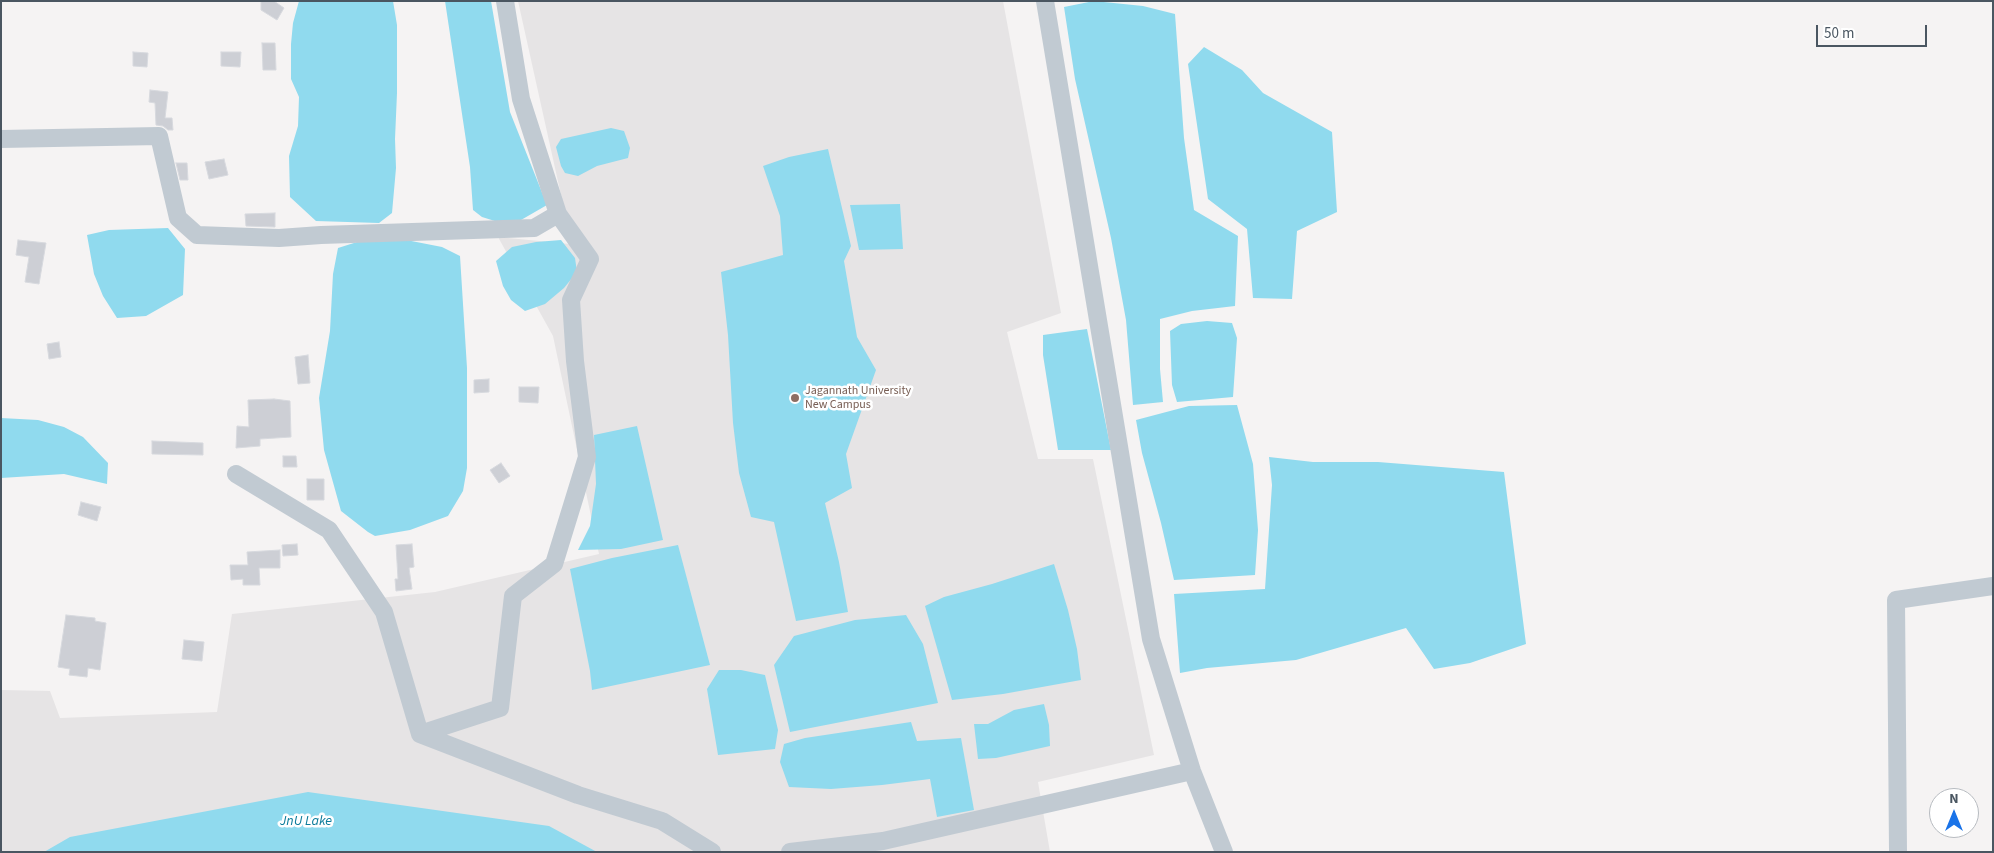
<!DOCTYPE html>
<style>
body{margin:0}
#map{position:relative;width:1994px;height:853px;overflow:hidden;background:#f5f3f3;font-family:"Source Sans 3",sans-serif}
canvas{display:block}
.frame{position:absolute;inset:0;border:2px solid #4a5661;pointer-events:none}
.north{position:absolute;left:1929px;top:788px;width:50px;height:50px;box-sizing:border-box;background:#fff;border:1px solid #b7bbc0;border-radius:50%;rotate:0deg;font-size:14px;font-weight:700;line-height:20px;text-align:center;color:#4a5661}
.north::after{content:'';display:block;margin:auto;width:18px;height:22px;background:#1a73e8;clip-path:polygon(50% 0,100% 100%,50% 72%,0 100%)}
.scale{position:absolute;left:1816px;top:25px;width:111px;height:22px;box-sizing:border-box;border:2px solid #4a5661;border-top:0;padding-left:6px;font-size:15px;line-height:18px;white-space:nowrap;color:#4a5661;-webkit-text-stroke:4px #fff;paint-order:stroke}
</style>
<div id="map">
<canvas width="1994" height="853"></canvas>
<div class="frame"></div>
<div class="north">N</div>
<div class="scale">50 m</div>
</div>
<script>
const ctx = document.querySelector('canvas').getContext('2d');
ctx.lineJoin = 'round';
function paint(path, color) { ctx.fillStyle = color; ctx.fill(path, 'evenodd'); }
const toPath = rows => new Path2D(rows.map(r => 'M' + r).join(''));
function strokePath(path, color, width, dash) { ctx.strokeStyle = color; ctx.lineWidth = width; ctx.lineCap = dash ? 'butt' : 'round'; ctx.setLineDash(dash || []); ctx.stroke(path); }
function label(font, color, halo, rows, align = 'center') {
  ctx.font = font + ' "Source Sans 3",sans-serif'; ctx.lineWidth = 5; ctx.setLineDash([]); ctx.textBaseline = 'middle'; ctx.strokeStyle = halo; ctx.fillStyle = color; for (const [text, x, y, turn = 0] of rows) {
    ctx.save(); ctx.translate(x, y); ctx.rotate((+turn || 0) * Math.PI / 180); ctx.textAlign = isNaN(turn) ? turn : align; if (halo) ctx.strokeText(text, 0, 0); ctx.fillText(text, 0, 0); ctx.restore();
  }
}
paint(toPath([
 [518,1,1003,1,1061,313,1007,332,1038,459,1093,459,1154,755,1038,782,1050,852,1,852,1,690,50,691,60,718,217,712,232,614,435,592,599,554,553,336,498,237,570,244,563,204]
]), '#e6e4e5');
paint(toPath([
 [299,1,393,1,397,25,397,93,395,139,396,168,392,213,379,223,316,221,290,197,289,156,298,126,299,97,291,79,291,44,293,23],
 [445,1,491,1,510,112,547,205,521,220,498,222,482,217,473,210,470,167],
 [1094,1,1143,6,1175,14,1184,138,1194,210,1238,236,1235,306,1192,311,1160,319,1160,369,1163,402,1133,405,1126,320,1111,238,1075,79,1064,7],
 [1204,47,1242,70,1263,93,1332,132,1337,212,1297,231,1292,299,1253,298,1247,229,1208,199,1188,64],
 [611,128,624,131,630,148,628,158,597,166,578,176,565,173,561,166,556,147,561,139],
 [828,149,851,246,844,261,857,337,876,370,846,454,852,488,825,503,839,562,848,612,796,621,774,522,751,517,739,473,733,423,728,335,721,272,783,255,780,216,763,166,789,157],
 [900,204,903,249,859,250,850,205],
 [168,228,185,249,183,295,146,316,117,318,103,296,94,274,87,235,109,230],
 [373,237,396,238,442,247,460,256,467,368,467,468,463,491,448,516,410,530,375,536,368,532,341,511,324,450,319,398,330,331,333,274,338,248],
 [561,240,575,258,577,272,564,288,545,304,525,311,511,300,503,286,496,261,512,247,536,242],
 [1207,321,1232,323,1237,338,1233,397,1177,402,1172,385,1170,331,1181,324],
 [1087,329,1111,450,1058,450,1043,355,1043,335],
 [1237,405,1253,464,1258,530,1255,575,1174,580,1161,523,1142,453,1136,420,1189,406],
 [1,418,38,420,64,427,83,437,108,463,107,484,64,474,1,478],
 [637,426,663,540,621,549,578,550,590,526,596,484,594,435],
 [1269,457,1313,462,1378,462,1504,472,1526,644,1470,663,1434,669,1406,628,1296,660,1207,668,1180,673,1174,594,1265,589,1272,485],
 [678,545,710,665,592,690,590,671,570,569,612,558],
 [1054,564,1068,610,1077,649,1081,680,1003,694,952,700,925,606,944,597,992,584],
 [906,615,923,644,938,703,790,732,774,665,794,636,855,620],
 [719,670,741,670,765,675,778,730,775,749,718,755,707,689],
 [1044,704,1049,725,1050,746,996,758,978,759,974,724,988,724,1014,710],
 [911,722,917,741,961,738,974,810,937,817,930,779,882,785,831,789,789,787,780,762,784,744,805,738],
 [308,792,549,826,597,852,44,852,70,837]
]), '#90daee');
const building = toPath([
 [261,1,274,1,284,8,277,20,261,10,261,1],
 [262,43,275,43,276,70,263,70,262,43],
 [133,52,148,53,147,67,133,66,133,52],
 [221,52,241,52,240,67,221,66,221,52],
 [150,90,168,92,165,118,172,118,173,130,168,130,163,126,156,125,155,103,149,102,150,90],
 [224,159,228,175,209,179,205,162,224,159],
 [176,163,187,163,188,180,180,180,176,163],
 [275,213,275,227,246,226,245,214,275,213],
 [18,240,46,243,39,284,25,282,29,257,16,255,18,240],
 [59,342,61,357,49,359,47,344,59,342],
 [308,355,310,383,298,384,295,357,308,355],
 [489,379,489,392,474,393,474,380,489,379],
 [519,387,539,387,538,403,519,402,519,387],
 [274,399,290,401,291,437,260,439,260,446,236,448,237,426,249,427,248,400,274,399],
 [152,441,203,443,203,455,152,454,152,441],
 [283,456,296,456,297,467,283,467,283,456],
 [501,463,510,476,499,483,490,470,501,463],
 [307,479,324,479,324,500,307,500,307,479],
 [81,502,101,507,97,521,78,515,81,502],
 [297,544,298,555,283,556,282,545,297,544],
 [412,544,414,567,409,568,412,589,396,591,395,579,398,579,396,545,412,544],
 [280,550,280,568,259,568,260,585,243,585,243,579,231,580,230,565,248,565,247,552,280,550],
 [66,615,95,618,95,621,106,623,100,670,88,668,87,677,69,675,70,669,58,667,66,615],
 [184,640,204,642,202,661,182,659,184,640]
]);
paint(building, '#cdcfd5');
strokePath(building, '#d7d9de', 1);
strokePath(toPath([
 [1045,1,1151,639,1192,771,1224,852],
 [1,139,159,136,178,218,197,235,279,238,321,235,534,228,558,214,521,99,505,1],
 [236,474,329,530,384,612,420,734],
 [420,734,500,708,513,596,554,564,587,457,575,361,571,300,590,259,558,214],
 [420,734,578,795,662,821,712,852],
 [790,852,883,841,1192,771],
 [1898,852,1896,600,1993,586]
]), '#c1cad2', 18);
for (const [x, y, r, color] of [
 [795,398,5,"#8d6e63"]
]) { const dot = new Path2D(); dot.arc(x, y, r, 0, 2 * Math.PI); ctx.fillStyle = color; ctx.fill(dot); strokePath(dot, '#fff', 2); }
label('12px', '#785e54', '#fff', [
 ["Jagannath University",805,391],
 ["New Campus",805,405]
], 'left');
label('italic 14px', '#0c7c9b', '#fff', [
 ["JnU Lake",306,822]
]);
</script>
